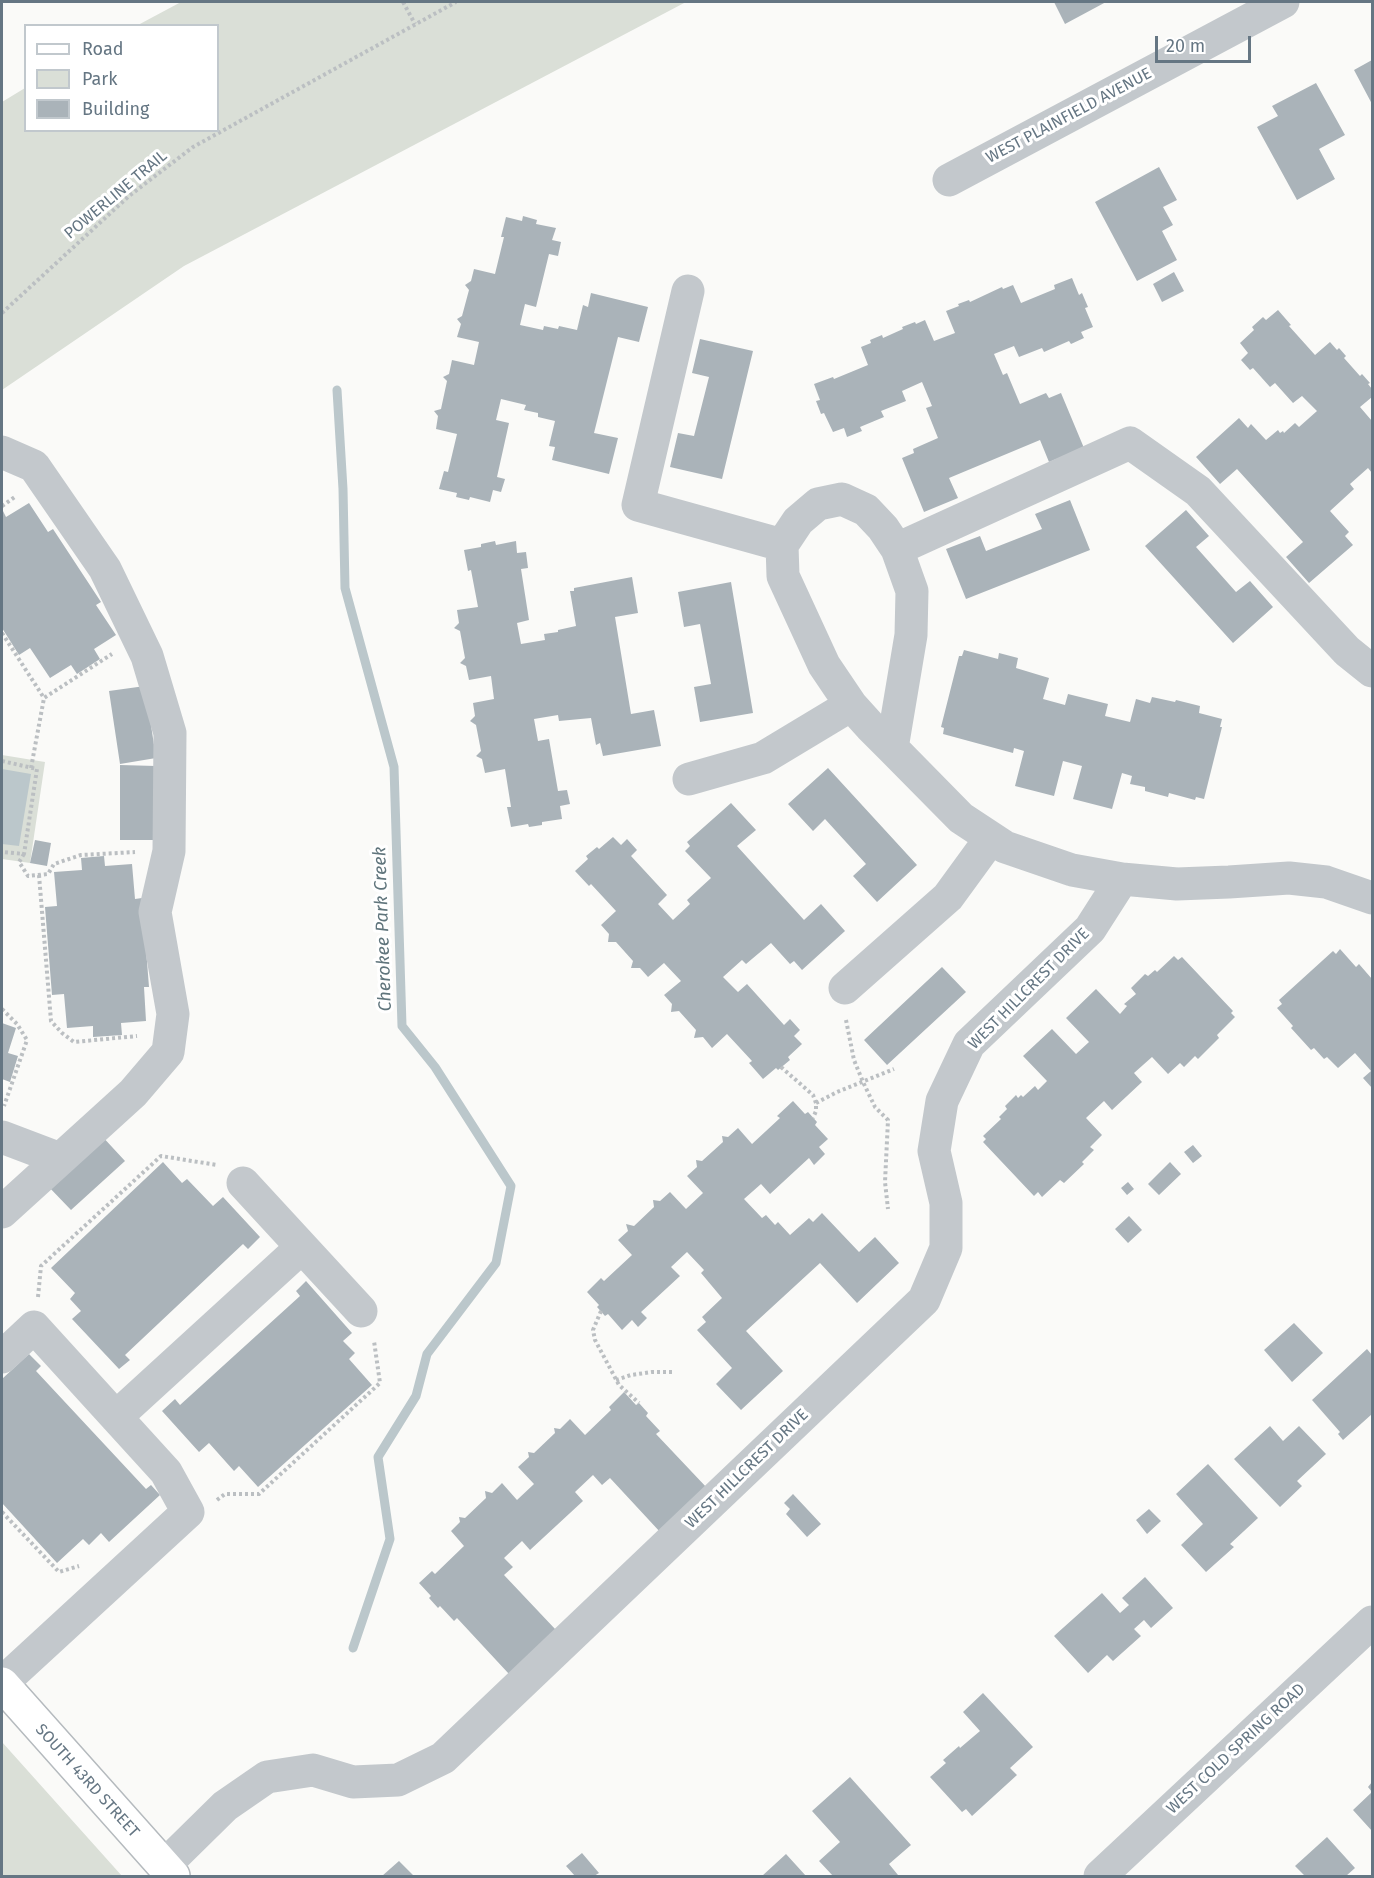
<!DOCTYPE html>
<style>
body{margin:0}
#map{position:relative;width:1374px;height:1878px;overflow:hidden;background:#fafaf8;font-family:"Fira Sans",sans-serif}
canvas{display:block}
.frame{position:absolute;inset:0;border:3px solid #657683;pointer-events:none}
.legend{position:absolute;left:24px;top:24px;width:195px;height:108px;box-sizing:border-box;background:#fff;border:2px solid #c1c8cd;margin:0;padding:8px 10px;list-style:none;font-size:18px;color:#657683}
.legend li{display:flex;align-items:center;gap:12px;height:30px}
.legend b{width:30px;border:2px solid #c1c8cd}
.scale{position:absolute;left:1155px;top:36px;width:96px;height:27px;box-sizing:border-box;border:3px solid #657683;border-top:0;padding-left:8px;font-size:18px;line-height:21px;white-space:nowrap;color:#657683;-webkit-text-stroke:4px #fff;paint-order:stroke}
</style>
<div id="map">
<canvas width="1374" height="1878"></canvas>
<div class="frame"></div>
<ul class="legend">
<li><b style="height:8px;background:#fff"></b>Road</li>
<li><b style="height:16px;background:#dadfd7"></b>Park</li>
<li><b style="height:16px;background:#aab3b9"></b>Building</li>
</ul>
<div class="scale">20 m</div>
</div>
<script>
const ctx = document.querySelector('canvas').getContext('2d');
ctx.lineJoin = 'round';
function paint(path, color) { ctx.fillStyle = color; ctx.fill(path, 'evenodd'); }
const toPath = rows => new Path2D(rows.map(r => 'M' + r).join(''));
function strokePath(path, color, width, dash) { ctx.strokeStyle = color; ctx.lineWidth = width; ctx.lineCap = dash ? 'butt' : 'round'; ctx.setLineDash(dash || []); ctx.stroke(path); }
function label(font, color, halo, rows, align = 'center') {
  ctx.font = font + ' "Fira Sans",sans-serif'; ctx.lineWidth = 6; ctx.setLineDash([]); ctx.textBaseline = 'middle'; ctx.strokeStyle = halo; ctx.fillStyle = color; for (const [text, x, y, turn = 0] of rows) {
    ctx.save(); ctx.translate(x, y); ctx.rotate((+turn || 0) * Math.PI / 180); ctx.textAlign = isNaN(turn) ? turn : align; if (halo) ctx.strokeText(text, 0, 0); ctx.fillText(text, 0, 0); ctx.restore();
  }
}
paint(toPath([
 [181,2,686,2,184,266,2,390,2,102,25,88,26,130,218,130,218,26,138,25],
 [2,755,45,762,30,863,2,859],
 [2,1742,122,1876,2,1876]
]), '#dadfd7');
paint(toPath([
 [2,769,31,774,19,846,2,844]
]), '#bbc7cb');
strokePath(toPath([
 [337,390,343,489,345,588,394,767,402,1026,435,1067,511,1186,496,1263,427,1354,416,1396,378,1457,390,1539,353,1648]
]), '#bbc7cb', 9);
paint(toPath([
 [1054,2,1106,2,1065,24],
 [1372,60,1372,104,1354,70],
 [1316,83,1345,135,1319,149,1335,179,1297,200,1257,127,1278,116,1272,106],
 [1159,167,1177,200,1163,207,1173,225,1162,231,1177,260,1137,281,1095,202],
 [523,216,537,220,536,224,556,228,552,240,561,242,558,256,549,254,536,307,525,304,520,325,543,330,544,326,558,329,559,326,577,330,583,305,588,307,591,293,648,307,639,342,618,337,594,433,618,438,609,474,552,460,555,447,549,446,555,421,538,417,538,413,524,410,526,405,501,399,496,420,509,423,497,477,505,479,501,492,493,490,490,502,470,497,469,500,456,497,457,493,439,489,444,471,448,472,457,434,436,429,438,416,434,411,441,409,447,381,443,377,449,374,452,360,474,365,479,342,457,337,461,324,457,319,462,316,469,290,465,285,471,281,474,269,495,274,504,237,501,237,506,217,522,221],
 [1174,272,1184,291,1162,302,1153,284],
 [1072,278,1079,295,1082,293,1088,307,1085,308,1093,327,1081,332,1084,338,1071,344,1069,341,1044,352,1042,348,1019,357,1014,346,994,354,1003,375,1007,373,1020,404,1046,393,1049,398,1061,393,1084,448,1049,462,1040,440,949,478,958,498,924,512,902,458,914,453,913,449,938,438,926,408,932,406,922,382,902,391,906,401,881,411,884,417,860,427,862,431,847,437,844,428,833,432,824,413,821,414,816,401,820,400,814,384,833,377,834,379,868,365,861,347,871,343,870,340,882,335,883,338,903,329,902,327,915,322,916,324,925,320,934,341,955,333,946,311,959,306,958,304,969,300,970,302,1002,287,1003,289,1013,285,1021,303,1055,289,1054,285],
 [1278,310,1291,325,1289,326,1315,355,1330,342,1337,350,1339,348,1346,356,1344,358,1360,376,1362,374,1370,383,1368,384,1372,389,1372,397,1360,407,1372,421,1372,473,1368,468,1350,484,1354,489,1330,511,1349,532,1345,536,1353,545,1309,583,1286,557,1303,542,1237,469,1220,484,1196,457,1239,418,1248,428,1251,424,1266,440,1278,430,1280,433,1283,431,1284,433,1295,423,1299,427,1317,411,1302,396,1293,403,1275,383,1270,387,1253,368,1250,370,1241,360,1248,353,1240,343,1254,330,1252,327,1263,317,1266,320],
 [700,339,753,351,722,479,670,467,678,433,694,436,709,377,692,373],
 [1070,500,1090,550,966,599,946,549,980,536,986,551,1042,529,1035,514],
 [29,503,48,532,53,529,101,602,96,605,116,635,94,649,100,659,77,674,71,665,50,678,30,648,19,655,2,628,2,509,6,517],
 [1186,510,1209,536,1196,547,1236,592,1250,581,1273,607,1233,643,1145,546],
 [495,541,496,545,516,541,517,553,526,552,528,568,521,569,529,620,517,623,521,644,545,640,544,634,558,632,558,630,576,626,570,591,574,591,574,588,632,577,638,613,615,617,631,714,654,710,661,746,603,756,600,743,596,745,591,718,559,721,558,715,534,719,538,741,549,739,558,791,567,790,570,804,560,806,562,819,542,822,542,825,529,827,528,824,511,827,507,807,511,807,505,769,485,773,482,759,476,756,481,751,476,725,470,721,475,716,473,703,494,699,491,676,469,680,466,666,460,663,465,658,460,631,454,628,459,623,457,610,478,607,471,570,468,571,464,550,481,547,481,544],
 [731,582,753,713,700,722,694,687,711,684,700,624,684,627,678,592],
 [964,650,998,659,999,653,1018,658,1016,668,1049,678,1043,699,1065,705,1068,694,1108,704,1105,716,1130,722,1136,699,1150,703,1152,697,1175,702,1176,700,1200,706,1199,713,1222,719,1220,727,1222,727,1204,799,1196,797,1195,800,1169,793,1168,797,1145,791,1145,787,1130,784,1132,776,1122,773,1112,809,1073,799,1082,766,1063,761,1054,796,1015,786,1024,751,1014,748,1013,753,943,734,944,728,941,727,959,656,962,656],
 [145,686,156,758,120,764,109,691],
 [120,765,156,766,155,840,120,840],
 [828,768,917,865,877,902,853,876,866,864,825,819,813,831,788,804],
 [731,803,756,830,737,846,804,920,821,904,845,931,802,970,794,961,790,964,771,943,746,964,742,960,723,977,738,992,747,984,784,1025,790,1019,800,1030,794,1036,802,1044,788,1057,790,1060,778,1070,776,1068,763,1079,749,1063,752,1061,727,1034,712,1048,703,1037,694,1038,696,1030,679,1011,671,1012,672,1004,664,995,681,981,664,963,648,977,640,968,631,968,633,961,616,942,608,942,609,934,601,925,616,911,591,884,589,886,575,871,588,859,586,856,597,847,599,849,613,837,621,845,627,839,637,850,631,856,667,895,658,904,673,920,690,904,687,900,711,878,685,851,690,846,687,842],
 [35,840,51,843,47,866,30,863],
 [104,856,105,866,132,864,135,899,142,898,149,987,144,987,146,1021,121,1023,122,1035,93,1037,93,1026,67,1028,64,994,52,995,45,907,57,906,54,872,82,870,81,858],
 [1340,949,1356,967,1359,964,1372,979,1372,1088,1363,1078,1371,1071,1355,1053,1338,1068,1327,1057,1324,1059,1314,1048,1311,1050,1291,1028,1293,1026,1277,1008,1282,1004,1279,1000,1333,951,1336,954],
 [1174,956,1178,960,1182,957,1233,1011,1231,1013,1235,1017,1217,1035,1219,1038,1198,1059,1195,1056,1184,1067,1180,1063,1168,1074,1152,1057,1134,1073,1142,1082,1112,1110,1104,1101,1086,1118,1102,1135,1090,1147,1094,1150,1082,1162,1084,1164,1064,1183,1060,1180,1042,1197,1038,1192,1034,1196,983,1142,986,1139,983,1136,1001,1119,999,1117,1007,1109,1005,1106,1016,1095,1018,1098,1021,1095,1023,1097,1035,1086,1038,1090,1047,1081,1023,1056,1052,1029,1076,1054,1089,1042,1066,1018,1096,989,1120,1014,1127,1006,1124,1004,1136,994,1131,988,1145,974,1148,976,1155,970,1157,972],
 [942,967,966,992,887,1065,864,1040],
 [2,1023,16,1028,8,1053,18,1056,10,1082,2,1079],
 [793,1101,805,1114,808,1112,817,1122,815,1125,828,1139,819,1147,825,1154,814,1165,809,1158,770,1194,761,1184,744,1199,762,1218,766,1215,775,1225,778,1222,790,1235,809,1218,813,1222,822,1213,859,1252,875,1237,899,1263,857,1303,820,1263,746,1331,783,1371,741,1410,716,1384,732,1368,697,1330,706,1322,702,1317,722,1298,701,1273,704,1270,687,1252,671,1267,680,1276,641,1312,647,1318,638,1327,632,1320,622,1330,608,1314,605,1316,597,1307,599,1305,587,1292,601,1278,604,1281,632,1255,618,1240,628,1231,626,1224,634,1226,654,1207,653,1200,660,1201,670,1192,686,1209,703,1193,687,1176,697,1167,696,1160,702,1161,723,1142,722,1136,728,1137,738,1128,752,1144,780,1118,777,1116],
 [100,1134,125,1161,71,1210,46,1184],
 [1193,1145,1202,1156,1193,1163,1184,1152],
 [163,1162,182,1183,187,1179,213,1206,223,1197,260,1237,248,1249,243,1244,125,1355,130,1360,119,1369,72,1319,81,1311,70,1299,75,1293,51,1268],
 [1170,1162,1181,1174,1159,1195,1148,1184],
 [1128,1182,1134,1189,1127,1195,1121,1188],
 [1129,1216,1142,1230,1128,1243,1115,1229],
 [306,1281,352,1333,343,1341,355,1353,349,1359,372,1385,258,1487,239,1466,234,1471,209,1443,199,1452,162,1411,175,1399,180,1405,300,1296,296,1291],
 [1294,1323,1323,1353,1292,1382,1264,1350],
 [1367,1349,1372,1355,1372,1414,1343,1440,1338,1434,1340,1432,1312,1400],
 [29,1354,41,1366,36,1371,146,1489,151,1485,160,1495,109,1542,101,1533,89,1545,83,1539,57,1563,2,1503,2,1379],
 [624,1392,636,1405,639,1403,648,1413,646,1416,660,1431,656,1434,708,1489,661,1533,610,1478,602,1485,593,1475,575,1492,583,1501,530,1550,522,1541,504,1558,513,1567,504,1575,556,1630,509,1674,457,1618,454,1621,440,1606,438,1608,429,1598,431,1596,419,1583,432,1571,435,1574,464,1546,451,1531,460,1522,459,1517,465,1518,486,1498,485,1491,492,1493,502,1483,517,1500,534,1484,518,1467,529,1457,528,1452,534,1453,555,1433,554,1428,560,1429,570,1419,585,1435,611,1410,609,1407],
 [1270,1426,1283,1441,1299,1426,1326,1454,1297,1481,1302,1486,1280,1507,1234,1459],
 [1208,1464,1258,1518,1230,1544,1234,1547,1206,1572,1181,1545,1203,1524,1176,1494],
 [793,1494,821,1524,807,1537,786,1514,790,1509,784,1503],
 [1149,1509,1161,1521,1147,1534,1136,1520],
 [1145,1577,1173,1608,1151,1628,1144,1620,1134,1629,1141,1636,1113,1661,1107,1655,1088,1673,1054,1636,1102,1593,1120,1613,1129,1605,1122,1598],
 [983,1693,1033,1747,1010,1768,1017,1775,972,1816,966,1809,962,1812,930,1777,946,1763,943,1760,959,1746,960,1748,980,1731,963,1712],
 [850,1777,911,1845,889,1864,898,1875,896,1876,833,1876,819,1861,840,1842,812,1811],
 [1372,1782,1372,1831,1353,1810,1372,1792,1368,1787],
 [1327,1837,1355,1868,1346,1876,1305,1876,1295,1866],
 [582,1853,599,1873,594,1876,575,1876,566,1866],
 [786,1854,806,1876,762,1876],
 [399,1861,414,1876,382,1876]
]), '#aab3b9');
const major = toPath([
 [2,1684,173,1876]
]);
strokePath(major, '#b5babe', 36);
strokePath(toPath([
 [403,2,415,24],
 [2,313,129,196,193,147,456,2],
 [2,506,16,496],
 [2,633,44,698,112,654],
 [2,761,37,769,24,854,2,852],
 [31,768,44,698],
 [24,854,19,862,28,876,48,874,54,864,81,855,135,852],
 [39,875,51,1021,62,1033,74,1042,137,1036],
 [2,1009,17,1024,27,1040,4,1106],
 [846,1020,854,1060,863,1082,875,1107,888,1120,885,1182,888,1209],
 [781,1067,813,1095,816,1103,816,1111,813,1118],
 [816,1103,837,1092,894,1069],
 [38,1297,41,1266,161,1156,217,1165],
 [601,1311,593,1330,595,1340,619,1385,639,1403],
 [616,1380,631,1375,652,1372,674,1372],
 [217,1500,225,1494,259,1494,380,1383,374,1341],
 [2,1512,59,1572,79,1566]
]), '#bbbfc2', 4, [3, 3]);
strokePath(toPath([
 [949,180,1283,2],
 [688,291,638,505,782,545],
 [2,452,34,466,105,569,147,656,170,733,169,851,155,912,173,1014,168,1052,133,1093,2,1212],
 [897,549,1130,443,1198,491,1347,651,1372,671],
 [892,748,911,635,912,591,897,549,883,528,866,510,842,499,818,504,798,521,782,545,783,576,824,665,851,705,870,726,892,748,961,818,1005,847,1072,870,1122,879,1177,884,1229,882,1289,878,1326,882,1372,898],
 [689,779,763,758,851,705],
 [845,988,948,897,991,838],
 [2,1137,60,1159],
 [243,1183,361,1311],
 [2,1357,34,1327,166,1472,188,1512,2,1683],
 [116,1417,302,1247],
 [164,1866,225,1806,267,1777,313,1770,353,1782,398,1780,443,1758,924,1300,946,1248,946,1203,934,1151,942,1101,969,1044,1090,929,1122,879],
 [1100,1876,1372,1622]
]), '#c3c8cc', 33);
strokePath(major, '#fff', 33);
label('16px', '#657683', '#fff', [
 ["WEST PLAINFIELD AVENUE",1069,116,-28],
 ["POWERLINE TRAIL",116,195,-40],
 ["WEST HILLCREST DRIVE",1029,989,-45],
 ["WEST HILLCREST DRIVE",747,1469,-44],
 ["WEST COLD SPRING ROAD",1236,1749,-43],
 ["SOUTH 43RD STREET",87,1781,48]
]);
label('italic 18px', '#60757c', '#fff', [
 ["Cherokee Park Creek",383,929,-92]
]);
</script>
